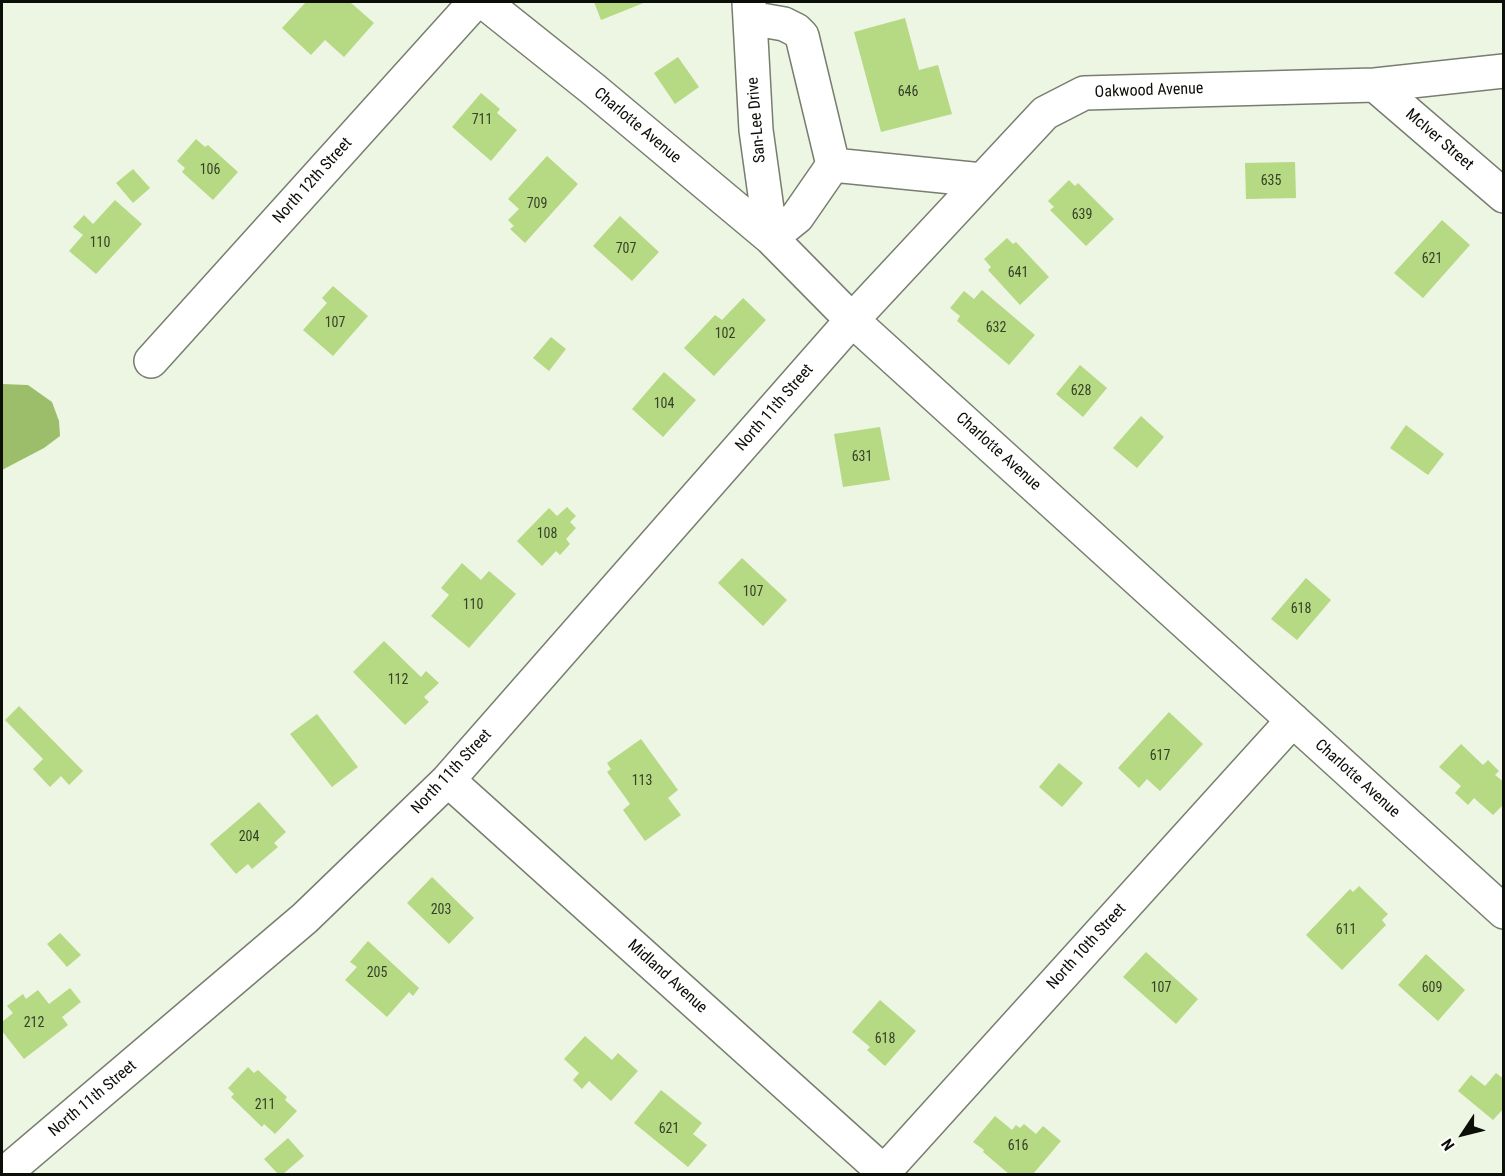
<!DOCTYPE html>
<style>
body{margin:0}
#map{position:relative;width:1505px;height:1176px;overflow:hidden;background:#edf5e3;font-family:"Roboto Condensed",sans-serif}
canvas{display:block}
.frame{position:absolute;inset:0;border:3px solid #0c0e08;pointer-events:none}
.north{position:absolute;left:1433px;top:1104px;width:60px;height:60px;-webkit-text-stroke:4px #fff;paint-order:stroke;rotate:235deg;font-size:16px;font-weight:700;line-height:24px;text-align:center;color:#0c0e08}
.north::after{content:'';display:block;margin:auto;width:21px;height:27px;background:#0c0e08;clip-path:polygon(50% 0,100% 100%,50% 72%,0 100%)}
</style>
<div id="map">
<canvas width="1505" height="1176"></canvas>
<div class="frame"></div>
<div class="north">N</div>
</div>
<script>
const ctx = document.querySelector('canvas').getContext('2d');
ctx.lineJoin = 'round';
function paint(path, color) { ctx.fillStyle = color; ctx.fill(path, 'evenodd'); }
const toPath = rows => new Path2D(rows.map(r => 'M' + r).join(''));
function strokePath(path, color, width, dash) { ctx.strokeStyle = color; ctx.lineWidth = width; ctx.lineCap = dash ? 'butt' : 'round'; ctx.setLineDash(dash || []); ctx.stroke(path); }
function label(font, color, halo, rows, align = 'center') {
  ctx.font = font + ' "Roboto Condensed",sans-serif'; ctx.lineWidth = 4.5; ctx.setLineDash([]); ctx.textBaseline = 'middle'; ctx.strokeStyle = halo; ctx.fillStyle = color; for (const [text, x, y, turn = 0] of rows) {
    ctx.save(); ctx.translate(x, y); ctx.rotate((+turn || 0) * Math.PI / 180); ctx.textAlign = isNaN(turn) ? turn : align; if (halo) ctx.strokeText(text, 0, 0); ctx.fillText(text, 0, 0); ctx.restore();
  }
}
paint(toPath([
 [2,384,28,385,52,402,59,421,60,436,44,448,2,470]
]), '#9cbe6a');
paint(toPath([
 [306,2,350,2,374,23,344,57,325,40,311,55,282,28],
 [594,2,646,2,601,20],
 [905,18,919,70,938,65,952,114,881,132,854,32],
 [678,57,699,87,675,104,654,73],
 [481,93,500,109,497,113,517,130,491,161,452,127],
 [196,139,205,147,208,145,238,172,213,200,182,172,185,168,177,161],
 [547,156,578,184,525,243,510,229,514,226,508,220,519,209,508,199],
 [1295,162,1296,198,1246,199,1245,163],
 [133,169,150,188,133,203,116,183],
 [1069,180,1075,186,1078,183,1114,219,1086,246,1050,210,1054,207,1048,201],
 [115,200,142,224,96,274,69,251,83,235,73,227,84,215,93,224],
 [620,216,659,252,632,281,593,246],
 [1442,220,1470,245,1423,298,1394,273],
 [1007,238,1013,244,1016,242,1049,277,1020,305,988,270,991,267,984,259],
 [333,286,368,316,333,356,303,330,327,303,322,298],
 [982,290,1035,335,1009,365,957,321,960,316,950,308,964,291,974,299],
 [743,298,766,320,714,376,684,348,715,315,722,320],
 [551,337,566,349,549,371,533,358],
 [1080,365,1107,388,1083,417,1056,394],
 [664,372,696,400,663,437,632,409],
 [1141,416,1164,437,1137,468,1113,448],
 [1406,425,1444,454,1428,475,1390,448],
 [880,427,890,480,843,487,834,434],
 [567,507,576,516,570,522,576,528,566,539,570,544,560,555,556,551,542,566,517,541,549,508,557,516],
 [742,558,787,600,763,626,718,583],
 [462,563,481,580,489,571,516,594,469,648,431,616,449,595,441,588],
 [1306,578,1331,600,1297,640,1271,619],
 [384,641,421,677,426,671,439,683,424,697,429,702,405,725,353,672],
 [19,706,83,771,69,785,61,776,50,787,33,769,43,759,5,720],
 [1169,712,1203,744,1160,791,1147,779,1139,788,1118,768],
 [317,714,358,767,332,787,290,734],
 [641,739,678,790,668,798,681,815,645,841,623,810,630,804,607,772,611,769,607,763],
 [1461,744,1483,765,1488,760,1499,771,1495,775,1504,782,1504,804,1493,815,1474,798,1468,805,1455,793,1461,786,1439,767],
 [1059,763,1083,783,1062,807,1039,787],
 [259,802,286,832,274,843,278,847,252,869,248,864,236,874,210,844],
 [432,877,474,918,449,944,407,903],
 [1359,886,1388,914,1382,920,1386,925,1342,970,1306,935,1350,889,1353,892],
 [60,933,81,955,67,967,47,944],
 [368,941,419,988,413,996,409,992,387,1017,345,980,357,967,350,962],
 [1146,952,1198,999,1176,1024,1123,977],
 [1426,954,1465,990,1438,1021,1398,985],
 [70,988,81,1002,62,1017,68,1025,24,1059,2,1031,2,1022,13,1013,7,1006,23,994,26,999,38,990,49,1004],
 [880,1000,916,1031,885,1066,867,1050,870,1047,852,1032],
 [585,1036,612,1060,618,1053,638,1071,611,1101,589,1081,582,1089,573,1080,579,1073,564,1059],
 [248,1067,254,1073,258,1070,287,1097,285,1100,297,1111,275,1134,264,1124,262,1127,231,1097,234,1094,228,1088],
 [1496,1073,1504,1079,1504,1108,1493,1120,1458,1091,1471,1075,1485,1086],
 [661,1090,702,1123,693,1134,707,1145,688,1167,634,1123],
 [995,1116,1012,1130,1016,1125,1020,1128,1024,1124,1036,1134,1043,1126,1061,1141,1033,1174,1009,1174,983,1152,984,1150,973,1142],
 [288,1138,304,1156,283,1174,278,1174,264,1159]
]), '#b6d984');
const minor = toPath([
 [484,2,593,89,771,238,852,320,1504,912],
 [749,2,756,130,771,238],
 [750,18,784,24,796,30,802,36,833,165],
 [1375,85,1504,196],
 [771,238,797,217,833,165,982,180],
 [151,361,475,2],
 [448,780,886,1174],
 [4,1174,305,918,448,780,852,320,1045,113,1084,93,1375,85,1504,71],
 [882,1174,1293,720]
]);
strokePath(minor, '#777e6f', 36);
strokePath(minor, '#fff', 33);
label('14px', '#364127', null, [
 ["646",908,92],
 ["711",482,120],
 ["106",210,170],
 ["635",1271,181],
 ["709",537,204],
 ["639",1082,215],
 ["110",100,243],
 ["707",626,249],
 ["621",1432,259],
 ["641",1018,273],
 ["107",335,323],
 ["632",996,328],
 ["102",725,334],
 ["628",1081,391],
 ["104",664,404],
 ["631",862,457],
 ["108",547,534],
 ["107",753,592],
 ["110",473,605],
 ["618",1301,609],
 ["112",398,680],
 ["617",1160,756],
 ["113",642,781],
 ["204",249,837],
 ["203",441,910],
 ["611",1346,930],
 ["205",377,973],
 ["107",1161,988],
 ["609",1432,988],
 ["212",34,1023],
 ["618",885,1039],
 ["211",265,1105],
 ["621",669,1129],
 ["616",1018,1146]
]);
label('16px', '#0c0e08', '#fff', [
 ["Oakwood Avenue",1149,91,-2],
 ["San-Lee Drive",757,120,-95],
 ["Charlotte Avenue",637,126,40],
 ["McIver Street",1439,140,41],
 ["North 12th Street",313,181,-48],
 ["North 11th Street",775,408,-49],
 ["Charlotte Avenue",998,452,42],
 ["North 11th Street",452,772,-47],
 ["Charlotte Avenue",1357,779,42],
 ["North 10th Street",1087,947,-48],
 ["Midland Avenue",667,977,42],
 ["North 11th Street",93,1099,-40]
]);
</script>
